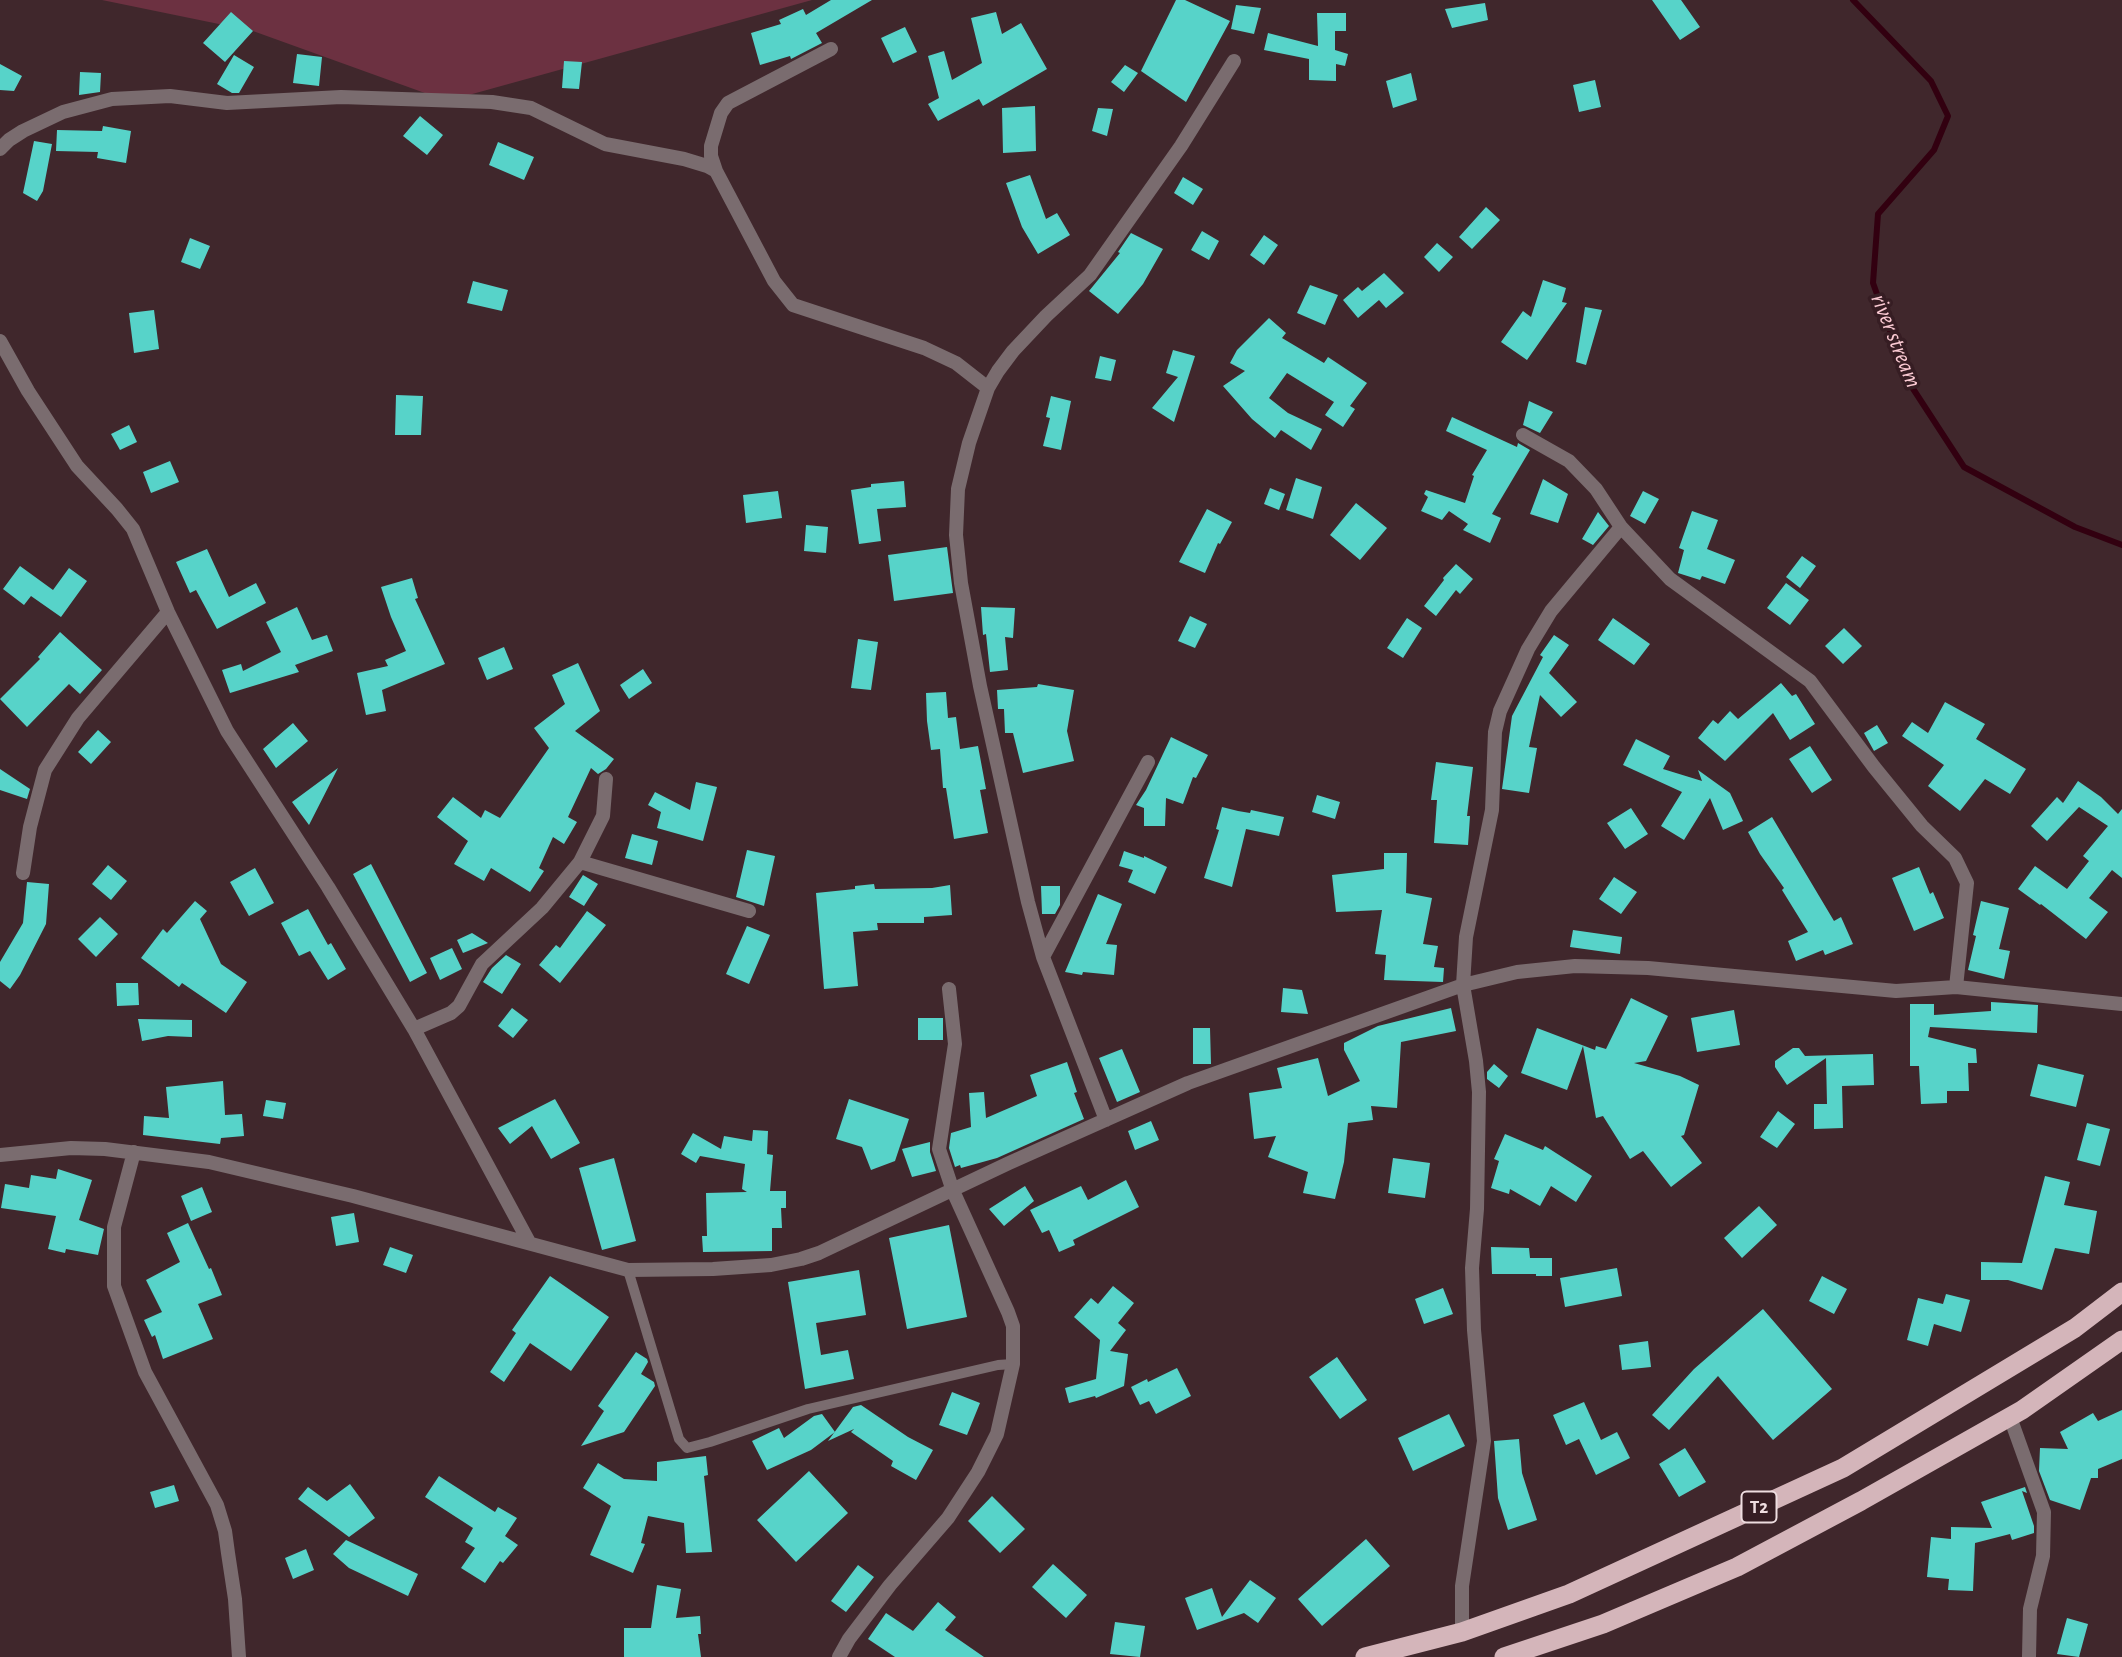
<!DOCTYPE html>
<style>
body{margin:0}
canvas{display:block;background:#40272c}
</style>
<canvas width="2122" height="1657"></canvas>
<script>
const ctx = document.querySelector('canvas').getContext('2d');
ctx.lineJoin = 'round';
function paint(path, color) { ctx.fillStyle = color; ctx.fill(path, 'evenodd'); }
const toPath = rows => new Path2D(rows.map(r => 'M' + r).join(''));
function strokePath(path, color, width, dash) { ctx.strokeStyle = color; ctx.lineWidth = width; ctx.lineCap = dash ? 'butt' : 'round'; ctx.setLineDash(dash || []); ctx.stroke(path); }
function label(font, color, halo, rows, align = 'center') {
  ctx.font = font + ' "Alegreya Sans",sans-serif'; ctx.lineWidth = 7; ctx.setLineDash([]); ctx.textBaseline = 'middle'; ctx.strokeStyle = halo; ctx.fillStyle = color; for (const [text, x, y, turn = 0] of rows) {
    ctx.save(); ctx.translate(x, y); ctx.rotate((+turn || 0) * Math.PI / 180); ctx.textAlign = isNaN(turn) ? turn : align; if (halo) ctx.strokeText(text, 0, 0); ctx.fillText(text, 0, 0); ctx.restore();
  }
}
paint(toPath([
 [102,0,812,0,447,101,253,31]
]), '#6c3141');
strokePath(toPath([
 [1853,0,1931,81,1948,116,1934,150,1878,214,1873,283,1908,381,1964,467,2075,527,2122,545]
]), '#320010', 6);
paint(toPath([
 [831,0,872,0,816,33,822,43,791,59,790,56,760,65,751,33,781,24,779,20,803,9,806,15],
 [1176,0,1185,0,1230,21,1186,102,1141,71],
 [1652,0,1681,0,1700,27,1680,40],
 [1485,3,1488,20,1452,28,1445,9],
 [1236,5,1261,8,1254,34,1231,29],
 [231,12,253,31,225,62,203,43],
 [996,12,1002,34,1021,23,1047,69,983,106,979,99,938,121,928,104,939,98,928,56,944,51,952,80,982,63,971,18],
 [1317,13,1346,13,1346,31,1335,31,1335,50,1348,54,1345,66,1336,64,1336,81,1309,80,1309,59,1264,50,1268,33,1318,46],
 [905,27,917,52,893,63,881,38],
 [297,54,322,57,319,86,293,83],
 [234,55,254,67,239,93,232,93,217,84],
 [564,61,582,62,579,89,562,88],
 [0,64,22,76,14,91,0,90],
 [1125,65,1138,73,1124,92,1111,82],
 [80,72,101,73,100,92,79,95],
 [1411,73,1417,100,1393,108,1386,81],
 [1595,80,1601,107,1579,112,1573,85],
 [1035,106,1036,151,1003,153,1002,108],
 [1098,108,1113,109,1107,136,1092,131],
 [420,116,443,135,427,155,403,136],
 [103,126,131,131,126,163,97,158,98,152,56,151,57,130,102,131],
 [34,141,52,144,43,191,37,201,23,193],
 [498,142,534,157,524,180,489,165],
 [1030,175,1046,219,1057,213,1070,235,1038,254,1022,227,1006,183],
 [1183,177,1203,189,1193,205,1174,193],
 [1486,207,1500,220,1472,249,1459,237],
 [1202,231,1219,241,1209,260,1191,250],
 [1131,233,1163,249,1143,284,1118,314,1089,291,1120,253,1118,252],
 [1264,235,1278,245,1264,265,1250,255],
 [190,238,210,246,200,269,181,262],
 [1437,243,1453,257,1439,272,1424,257],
 [1384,273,1404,293,1386,308,1379,300,1358,318,1343,300,1358,287,1362,291],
 [1543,280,1566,288,1562,302,1567,303,1527,360,1501,342,1523,311,1531,317],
 [473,281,508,290,502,311,467,303],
 [1310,285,1338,295,1325,325,1297,313],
 [1585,307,1602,310,1586,365,1576,362],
 [154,310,159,349,134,353,129,313],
 [1269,318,1286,333,1282,338,1324,363,1328,357,1367,383,1350,406,1355,409,1343,427,1325,415,1334,402,1287,373,1269,398,1288,413,1322,429,1311,450,1281,430,1275,438,1252,419,1223,386,1245,371,1230,363,1237,350],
 [1173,350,1195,356,1174,422,1152,408,1178,377,1166,373],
 [1100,356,1116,360,1111,381,1095,378],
 [396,395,423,396,421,435,395,435],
 [1051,396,1071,401,1061,450,1043,446,1050,418,1046,417],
 [1529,401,1553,412,1540,433,1523,425],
 [1452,417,1517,447,1518,443,1530,450,1492,514,1501,518,1490,543,1463,530,1468,524,1449,511,1442,520,1421,511,1428,497,1424,494,1426,490,1465,503,1474,476,1472,475,1487,450,1446,431],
 [129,425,137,442,120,450,111,434],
 [170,461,179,482,151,493,143,472],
 [1296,478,1322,487,1313,519,1286,510],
 [1543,479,1568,494,1558,523,1530,514],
 [904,481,906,507,877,509,881,541,859,544,851,490,871,487,871,484],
 [1270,488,1285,494,1279,510,1264,504],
 [778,491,782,518,746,523,743,495],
 [1643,491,1659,499,1645,524,1630,516],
 [1356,503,1387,528,1360,560,1330,535],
 [1207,509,1232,522,1220,544,1218,543,1205,573,1179,562],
 [1692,511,1718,520,1707,549,1735,560,1725,584,1702,576,1700,580,1678,573,1684,550,1679,548],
 [1598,512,1609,526,1593,545,1582,539],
 [806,525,828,527,826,553,804,551],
 [947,547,953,593,894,601,888,555],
 [207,549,229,597,256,583,266,603,217,629,196,590,190,593,176,562],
 [1802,556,1816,566,1800,588,1786,577],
 [1456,564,1473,579,1460,594,1456,590,1436,616,1424,606,1444,580,1443,578],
 [20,566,53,590,69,568,87,581,61,617,31,596,24,605,3,589],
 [412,578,418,598,415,599,445,664,382,690,386,711,366,715,357,673,388,666,385,660,406,651,391,617,381,587],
 [1786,583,1809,600,1790,625,1767,608],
 [297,607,312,640,327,635,333,651,295,665,299,672,230,693,222,670,241,664,243,671,281,652,266,622],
 [981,607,1015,608,1013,638,1005,637,1008,670,990,672,986,634,983,635],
 [1190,616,1207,624,1195,648,1178,641],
 [1407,618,1422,628,1403,658,1387,648],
 [1613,618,1650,644,1634,665,1598,640],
 [1844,628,1862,646,1843,664,1825,646],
 [60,632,102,670,80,694,69,684,27,727,0,699,40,659,38,657],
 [1554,635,1569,645,1549,673,1577,702,1561,717,1540,695,1529,747,1537,748,1529,793,1502,789,1512,716,1543,657,1540,655],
 [858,639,878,642,871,690,851,688],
 [504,647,513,669,487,680,478,658],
 [578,663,600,711,575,731,614,759,606,769,598,774,591,768,568,817,577,822,564,844,553,837,539,868,544,871,530,892,491,868,484,881,454,864,468,841,437,817,453,797,481,818,485,810,500,818,549,748,534,728,565,704,552,675],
 [643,669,652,683,629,699,620,685],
 [1781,683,1792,696,1796,694,1815,724,1790,740,1773,713,1725,761,1698,738,1713,720,1718,724,1730,711,1738,719],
 [1038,684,1074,690,1067,731,1074,761,1023,773,1013,733,1005,733,1004,709,998,709,997,690,1037,687],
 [946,692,948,718,956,717,960,749,978,746,986,789,980,790,988,833,954,839,946,788,943,788,940,749,931,750,927,721,926,693],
 [1945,702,1985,724,1976,739,2026,769,2010,794,1985,779,1960,811,1928,786,1944,765,1902,736,1912,722,1928,733],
 [293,723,308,741,276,768,263,749],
 [1877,725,1888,743,1874,751,1864,733],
 [98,730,111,742,91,764,78,752],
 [1171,737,1208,755,1196,778,1193,777,1183,804,1166,798,1165,826,1144,826,1144,808,1136,805,1146,790],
 [1636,739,1670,756,1663,769,1702,781,1698,770,1730,793,1743,821,1723,830,1710,798,1684,840,1661,826,1682,792,1623,765],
 [1810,746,1832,780,1812,793,1789,759],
 [1436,762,1473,767,1467,816,1470,816,1468,845,1434,843,1437,800,1431,800],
 [338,768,309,825,292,802],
 [0,769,30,789,27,799,0,790],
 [2078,781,2101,797,2118,814,2122,809,2122,878,2112,870,2089,898,2108,912,2086,939,2041,904,2040,905,2018,889,2035,866,2067,889,2089,861,2083,856,2108,826,2079,807,2047,841,2031,826,2057,797,2063,803],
 [696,782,717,787,703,841,657,828,661,812,648,805,655,792,690,810],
 [1317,795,1340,802,1335,819,1312,812],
 [1222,807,1238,811,1250,813,1251,810,1284,817,1279,836,1246,829,1232,887,1204,878,1219,830,1216,829],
 [1631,808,1648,834,1625,849,1607,823],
 [1772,817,1834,921,1841,917,1853,944,1825,955,1823,950,1796,961,1788,941,1808,932,1782,890,1784,888,1760,854,1748,832],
 [632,834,658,841,652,865,625,858],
 [747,850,775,856,764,906,736,897],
 [1124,851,1144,858,1144,856,1167,867,1155,894,1128,882,1133,870,1119,866],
 [1384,853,1407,853,1406,893,1432,898,1423,944,1438,946,1434,967,1444,968,1443,982,1384,980,1386,955,1375,954,1382,910,1336,912,1332,875,1384,869],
 [371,864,427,973,410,982,353,874],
 [108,865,127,881,111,900,92,884],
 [1919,867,1930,894,1933,892,1944,918,1914,931,1892,878],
 [255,868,274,903,249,916,230,882],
 [583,875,598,884,584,906,569,897],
 [1614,877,1637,892,1621,914,1599,899],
 [27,882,49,884,46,924,20,975,10,989,0,981,0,962,23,923],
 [874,884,875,889,932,888,950,885,952,915,924,917,924,923,877,923,878,930,853,932,858,986,824,989,816,893,855,889,855,886],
 [1041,886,1060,886,1060,905,1055,914,1042,914],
 [1098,894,1122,904,1106,944,1117,945,1114,975,1083,972,1082,975,1065,972],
 [195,901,207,911,200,919,221,964,247,982,226,1013,182,983,179,987,141,958,163,929,167,933],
 [1981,901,2009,908,1999,949,2010,951,2004,979,1968,970,1976,936,1973,935],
 [308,909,328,945,331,943,346,969,328,980,310,951,299,956,281,923],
 [587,911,606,925,560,983,539,965,556,945,560,948],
 [100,917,118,934,96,957,78,939],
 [747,926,770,935,749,984,726,974],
 [1573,930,1622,937,1620,954,1570,947],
 [472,933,488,943,463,953,457,940],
 [452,948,462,969,440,980,430,958],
 [506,955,521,964,502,994,483,982,492,968],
 [116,983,138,983,139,1005,117,1006],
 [1283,988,1302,990,1308,1014,1281,1012],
 [1631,998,1668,1016,1646,1061,1634,1063,1680,1076,1699,1085,1684,1135,1681,1136,1702,1163,1671,1187,1643,1151,1630,1159,1603,1116,1596,1118,1583,1046,1567,1090,1521,1073,1537,1028,1595,1050,1596,1046,1606,1049],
 [1991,1002,2038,1005,2037,1033,1930,1027,1928,1037,1976,1049,1977,1063,1968,1063,1969,1091,1947,1091,1947,1103,1921,1104,1919,1066,1910,1066,1910,1004,1934,1004,1934,1015,1991,1011],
 [512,1008,528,1020,513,1038,498,1026],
 [1451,1008,1456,1031,1401,1042,1397,1108,1371,1106,1373,1120,1348,1123,1344,1162,1335,1199,1303,1193,1308,1172,1268,1157,1276,1136,1254,1139,1249,1093,1282,1088,1277,1068,1318,1058,1328,1096,1360,1081,1344,1050,1344,1043,1378,1026],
 [1734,1010,1740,1045,1697,1052,1691,1018],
 [918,1018,943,1018,943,1040,918,1040],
 [138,1019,192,1020,192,1037,168,1036,142,1041],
 [1193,1028,1210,1028,1211,1064,1193,1064],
 [1793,1048,1799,1048,1805,1056,1873,1054,1874,1085,1842,1086,1843,1128,1814,1129,1814,1104,1827,1104,1826,1058,1787,1085,1775,1067,1775,1061],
 [1122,1049,1140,1092,1117,1102,1099,1058],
 [1067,1062,1077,1092,1074,1093,1084,1119,997,1158,961,1168,960,1165,955,1167,949,1148,951,1133,971,1127,969,1093,984,1092,986,1118,1037,1096,1030,1075],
 [1494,1064,1508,1076,1499,1088,1487,1079,1487,1072],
 [2038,1064,2084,1075,2076,1107,2030,1096],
 [223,1081,225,1115,242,1114,244,1136,221,1138,220,1144,143,1135,144,1116,169,1118,166,1087],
 [555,1099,580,1143,551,1159,532,1126,510,1144,498,1128],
 [849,1099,909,1119,895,1161,871,1170,862,1147,836,1139],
 [266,1100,286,1103,283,1119,263,1116],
 [1778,1111,1795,1124,1777,1148,1760,1137],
 [1151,1121,1159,1140,1135,1150,1128,1131],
 [2087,1123,2110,1129,2100,1166,2077,1160],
 [753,1130,768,1131,767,1154,773,1155,770,1191,786,1191,786,1208,781,1208,782,1228,772,1228,772,1251,703,1252,702,1236,707,1236,706,1193,747,1192,742,1189,745,1164,700,1156,696,1163,681,1154,693,1133,721,1149,724,1136,752,1141],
 [1505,1134,1543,1150,1545,1146,1592,1176,1576,1202,1551,1186,1540,1206,1510,1189,1509,1194,1491,1188,1499,1161,1494,1159],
 [930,1142,930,1152,936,1171,912,1177,902,1149],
 [614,1158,636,1241,602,1250,579,1168],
 [1393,1158,1430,1163,1425,1198,1388,1193],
 [58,1169,92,1180,79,1220,104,1229,98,1255,66,1249,65,1253,48,1249,56,1216,1,1208,5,1184,29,1188,31,1175,56,1179],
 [2045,1176,2070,1182,2064,1205,2097,1211,2089,1254,2055,1248,2042,1290,2008,1280,1981,1280,1981,1262,2022,1263],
 [1126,1180,1139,1207,1073,1240,1075,1245,1059,1252,1049,1230,1042,1233,1030,1210,1081,1186,1088,1200],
 [1025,1186,1034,1201,1004,1226,989,1209],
 [202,1187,212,1212,191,1221,181,1196],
 [1759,1206,1777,1225,1742,1258,1724,1238],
 [354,1213,359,1242,336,1246,331,1217],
 [188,1223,209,1269,211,1268,222,1295,198,1304,213,1339,163,1359,155,1335,152,1337,144,1320,162,1312,146,1280,180,1262,167,1233],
 [949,1225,967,1317,907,1329,889,1238],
 [390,1247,413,1255,406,1273,383,1265],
 [1491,1247,1529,1248,1530,1258,1552,1258,1552,1276,1536,1276,1536,1274,1492,1274],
 [1617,1268,1622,1296,1565,1307,1560,1278],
 [859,1270,866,1315,816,1323,821,1355,848,1350,854,1379,805,1389,788,1282],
 [550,1276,609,1317,571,1371,530,1343,504,1382,490,1372,516,1333,512,1330],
 [1822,1276,1847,1289,1834,1314,1809,1301],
 [1113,1286,1134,1303,1118,1323,1126,1330,1110,1351,1128,1354,1124,1386,1096,1398,1095,1396,1069,1403,1065,1388,1096,1379,1100,1340,1074,1317,1091,1298,1098,1304],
 [1443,1288,1453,1314,1424,1324,1415,1299],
 [1946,1294,1970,1300,1961,1332,1934,1324,1928,1346,1907,1340,1918,1298,1943,1304],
 [1763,1309,1832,1389,1773,1440,1718,1376,1669,1430,1652,1415,1694,1369],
 [1648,1341,1651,1367,1622,1370,1619,1345],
 [636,1352,647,1359,648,1362,641,1374,654,1382,655,1386,624,1432,581,1446,604,1411,598,1406],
 [1337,1357,1367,1400,1340,1419,1309,1377],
 [1177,1368,1191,1396,1156,1414,1149,1401,1140,1405,1131,1387,1147,1379,1148,1382],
 [952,1392,980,1403,967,1435,939,1425],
 [1584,1402,1601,1440,1617,1432,1630,1458,1596,1475,1579,1439,1566,1445,1553,1415],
 [861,1405,908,1437,933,1450,916,1480,891,1466,893,1461,851,1432,854,1429,828,1441,853,1407],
 [2122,1410,2122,1459,2098,1469,2098,1478,2091,1478,2080,1510,2050,1500,2039,1471,2040,1448,2068,1449,2060,1432,2093,1413,2098,1421],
 [822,1414,835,1432,811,1450,767,1470,752,1441,779,1428,784,1438,814,1416],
 [1449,1414,1465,1446,1413,1471,1398,1438],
 [1519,1439,1522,1473,1537,1520,1508,1530,1498,1498,1494,1441],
 [1685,1448,1706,1482,1679,1497,1659,1464],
 [706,1456,708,1475,704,1476,712,1552,686,1553,684,1523,648,1516,641,1543,645,1544,633,1573,590,1555,611,1506,583,1488,598,1463,624,1479,657,1481,657,1462],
 [809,1471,848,1513,796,1562,757,1520],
 [439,1476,495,1512,498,1507,517,1518,505,1536,518,1545,503,1563,500,1561,485,1583,461,1568,475,1548,465,1542,473,1528,425,1497],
 [350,1484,375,1518,349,1537,298,1499,308,1487,327,1501],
 [174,1485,179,1501,155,1508,150,1492],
 [2025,1487,2027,1493,2022,1491,2034,1526,2034,1533,2012,1540,2010,1534,1975,1543,1973,1591,1948,1590,1949,1579,1927,1577,1931,1537,1951,1539,1951,1527,1992,1528,1981,1502],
 [992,1496,1025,1529,1000,1553,968,1521],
 [1366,1539,1390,1566,1322,1626,1298,1599],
 [346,1540,418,1574,408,1596,349,1568,333,1554],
 [306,1549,314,1570,293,1579,285,1558],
 [1053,1564,1087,1595,1066,1618,1032,1587],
 [858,1565,874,1577,846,1612,831,1601],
 [1250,1580,1276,1598,1258,1623,1244,1613,1197,1630,1185,1598,1212,1588,1222,1617],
 [657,1585,681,1589,676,1618,700,1616,701,1634,698,1634,701,1657,624,1657,624,1628,651,1628],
 [938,1602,956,1617,945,1630,984,1657,895,1657,868,1639,886,1613,913,1631],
 [2067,1618,2088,1624,2079,1657,2057,1654],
 [1115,1622,1145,1626,1140,1657,1110,1654]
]), '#57d3c9');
strokePath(toPath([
 [628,1270,679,1439,687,1448,710,1442,808,1409,998,1365,1013,1364]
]), '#7a6c6f', 10);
strokePath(toPath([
 [0,149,9,140,23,131,63,112,112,99,170,96,227,103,341,97,492,102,531,108,605,144,684,159,707,166,716,171,774,281,793,305,924,348,956,363,988,388],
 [716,171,711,156,711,146,721,113,728,103,831,49],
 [0,341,28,391,77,466,117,509,133,529,168,612,227,731,328,887,414,1029,529,1242],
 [1523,435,1569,461,1596,489,1621,527,1670,579,1810,681,1874,767,1922,826,1955,858,1967,883,1956,987],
 [580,862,749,911],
 [23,873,30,827,45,770,78,718,168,612],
 [1043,957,1148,762],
 [414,1029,451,1013,459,1006,482,964,542,908,580,862,603,816,606,779],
 [1106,1120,1043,957,1028,902,980,686,961,583,956,535,958,489,969,443,988,388,998,371,1013,351,1046,316,1090,275,1181,146,1234,61],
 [134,1152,114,1227,114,1286,145,1372,217,1505,225,1531,228,1553,235,1599,239,1657],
 [0,1155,71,1148,105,1149,209,1162,353,1196,628,1270,713,1269,771,1265,801,1259,819,1253,1009,1163,1188,1083,1463,985,1517,972,1575,966,1648,968,1896,991,1956,987,2122,1004],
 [2010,1417,2044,1512,2043,1556,2030,1609,2029,1657],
 [1462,1632,1462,1586,1484,1441,1474,1330,1472,1268,1477,1209,1479,1092,1476,1061,1463,985,1466,937,1492,810,1495,732,1500,711,1528,649,1551,611,1621,527],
 [839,1657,849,1639,890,1585,948,1518,978,1472,997,1434,1013,1364,1013,1326,1008,1312,953,1191,939,1149,955,1044,949,989]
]), '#7a6c6f', 14);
strokePath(toPath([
 [1365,1657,1462,1632,1569,1594,1843,1468,2075,1328,2122,1292],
 [1504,1657,1603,1624,1737,1567,1861,1501,2022,1410,2122,1340]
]), '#d4b5ba', 19);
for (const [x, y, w] of [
 [1759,1507,35]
]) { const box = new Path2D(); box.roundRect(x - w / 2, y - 15.5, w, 31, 5); ctx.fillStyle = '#361d23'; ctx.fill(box); strokePath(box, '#eedde0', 2); }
label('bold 19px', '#eedde0', null, [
 ["T2",1759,1507]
]);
label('italic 23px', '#fccbd4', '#361d23', [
 ["river stream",1896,341,68]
]);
</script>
